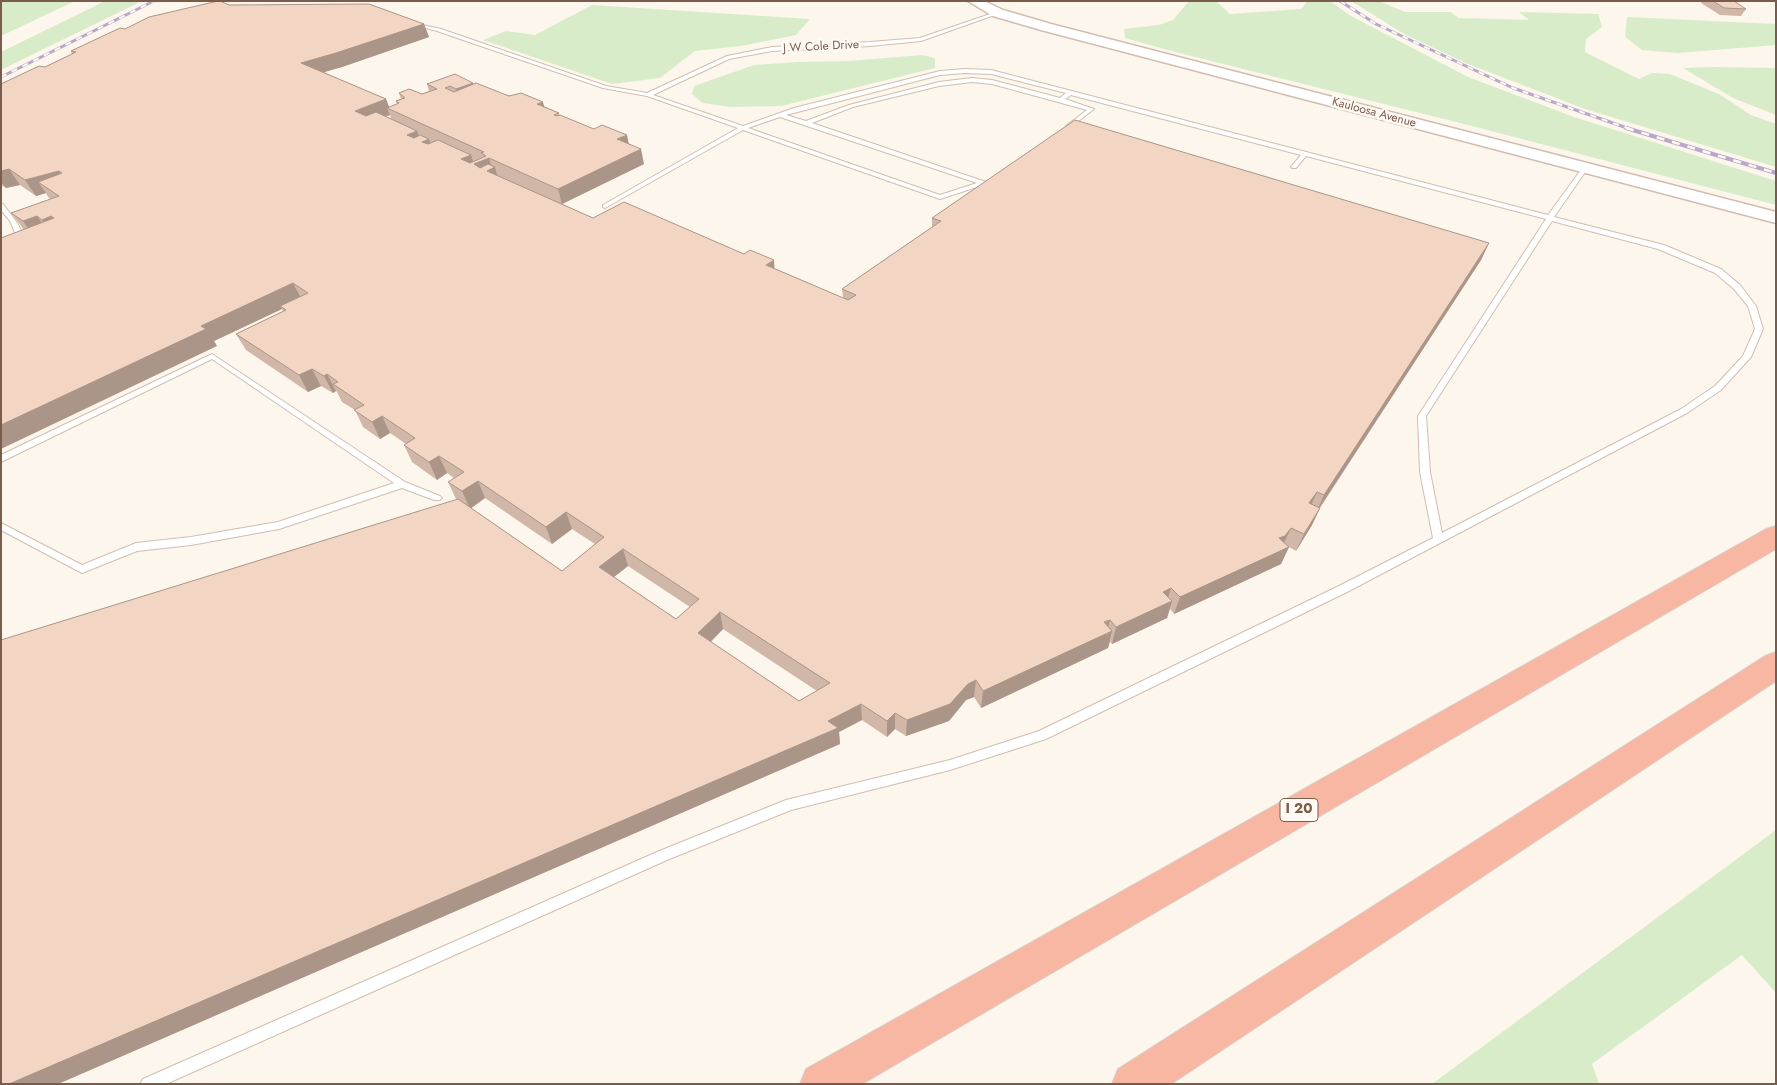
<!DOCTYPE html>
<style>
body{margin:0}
#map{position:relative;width:1777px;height:1085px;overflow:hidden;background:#fdf6ec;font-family:Jost,sans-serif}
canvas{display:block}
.frame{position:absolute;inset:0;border:2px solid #7a5c4d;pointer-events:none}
</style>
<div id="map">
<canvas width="1777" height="1085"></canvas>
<div class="frame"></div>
</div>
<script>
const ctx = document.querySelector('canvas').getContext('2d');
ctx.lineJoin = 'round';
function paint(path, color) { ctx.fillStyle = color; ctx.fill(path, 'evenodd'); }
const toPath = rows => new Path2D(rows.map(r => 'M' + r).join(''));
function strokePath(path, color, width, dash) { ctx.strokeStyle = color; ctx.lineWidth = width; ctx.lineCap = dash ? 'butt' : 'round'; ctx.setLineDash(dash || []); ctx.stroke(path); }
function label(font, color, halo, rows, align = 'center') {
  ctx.font = font + ' Jost,sans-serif'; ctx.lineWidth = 5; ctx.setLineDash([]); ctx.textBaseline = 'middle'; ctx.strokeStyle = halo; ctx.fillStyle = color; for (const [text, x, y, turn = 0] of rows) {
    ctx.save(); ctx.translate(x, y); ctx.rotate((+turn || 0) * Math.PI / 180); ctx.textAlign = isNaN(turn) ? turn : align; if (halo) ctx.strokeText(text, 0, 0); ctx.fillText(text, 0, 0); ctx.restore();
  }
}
paint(toPath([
 [1,1,75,1,1,36],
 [105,1,142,1,1,70,1,52],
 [1189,1,1216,1,1230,14,1301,9,1306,3,1304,1,1330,1,1351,16,1468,77,1574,117,1776,181,1776,205,1468,125,1175,52,1125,38,1124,29,1159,25,1173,20],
 [1351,1,1379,1,1405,12,1451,12,1459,18,1529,20,1519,12,1598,14,1602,27,1586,39,1585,52,1639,79,1652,73,1670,74,1719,94,1751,115,1776,124,1776,167,1585,109,1468,64,1404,34],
 [592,5,810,19,796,35,741,46,695,51,660,78,612,84,483,40,506,31,535,35],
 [1627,17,1776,24,1776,45,1678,53,1642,50,1625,37],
 [922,55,935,58,935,68,781,106,731,107,703,103,692,94,694,86,754,65,798,62,849,61],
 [1714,67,1776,68,1776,115,1733,98,1683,68],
 [1776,830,1776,993,1742,955,1592,1064,1599,1084,1432,1084]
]), '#d8ecc9');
const service = toPath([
 [996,12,1000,13,921,41,870,46,772,51,729,59,653,95,743,126,794,108,940,71,965,69,991,70,1548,215,1583,167,1585,166,1588,168,1554,217,1664,245,1721,269,1740,285,1756,306,1763,329,1751,357,1721,390,1687,413,1347,592,1046,739,950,770,791,810,667,860,166,1084,140,1084,143,1079,657,852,786,800,950,760,1039,731,1339,586,1433,538,1420,472,1418,416,1546,219,1306,156,1296,168,1292,168,1291,167,1301,155,1071,95,1065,99,1094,109,1068,129,1066,128,1066,126,1087,110,992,84,972,82,939,86,853,107,812,123,986,182,986,184,940,199,743,130,605,208,603,207,603,205,738,128,647,96,603,88,437,31,411,24,413,23,441,29,606,86,647,93,727,56,772,47,870,42,920,38,996,12],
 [965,73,991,74,1066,93,1060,98,992,80,972,78,939,82,849,105,806,121,786,115,940,75,965,73],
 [780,117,977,183,940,195,748,128,780,117],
 [1552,221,1658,249,1715,273,1734,289,1748,306,1755,329,1743,356,1715,386,1681,409,1442,533,1430,472,1426,416,1552,221],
 [1,203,3,204,15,220,24,235,17,247,1,254,1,249,11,244,16,235,10,221,1,210,1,203],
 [212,354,405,482,440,496,442,498,440,500,434,500,402,488,279,529,191,545,137,551,82,573,1,530,1,523,82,565,136,543,191,537,278,522,394,483,212,359,1,462,1,455,212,354]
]);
const tertiary = toPath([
 [968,1,984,1,1003,10,1051,24,1776,212,1776,223,1041,30,993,16,968,1]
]);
const motorway = toPath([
 [1776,526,1776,549,862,1084,800,1084,806,1069,1766,529,1776,526],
 [1776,652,1776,681,1171,1084,1112,1084,1118,1069,1765,656,1776,652]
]);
strokePath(service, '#d1beb0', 2);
strokePath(tertiary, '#d1beb0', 3);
strokePath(motorway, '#dad1cd', 2);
paint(service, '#fff');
paint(tertiary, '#fff');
paint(motorway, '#f7b7a3');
const railFar1 = toPath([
 [1340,1,1376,24,1513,88,1630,129],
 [1,77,154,1]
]);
const rail = toPath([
 [1626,128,1776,173]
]);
strokePath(railFar1, '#b9a8c9', 3);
strokePath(rail, '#b9a8c9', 4);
strokePath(railFar1, '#fffaf3', 2, [6]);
strokePath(rail, '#fffaf3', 2.5, [8]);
paint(toPath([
 [1702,1,1734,1,1746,9,1741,16,1720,15,1701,3],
 [229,5,424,24,429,37,342,67,324,72,389,107,397,104,396,101,401,99,399,93,422,94,429,91,427,84,473,83,473,84,545,107,559,113,559,115,629,144,644,164,562,204,593,218,775,269,843,298,842,289,932,227,932,218,1489,243,1481,260,1320,508,1312,525,1296,551,1289,547,1281,564,1174,614,1170,609,1167,618,1112,644,1110,642,1108,648,981,708,974,697,966,700,949,721,906,736,895,729,887,737,862,720,839,732,840,744,58,1084,457,500,456,499,448,482,454,478,447,473,437,480,412,462,404,445,406,444,390,433,380,439,363,427,355,410,342,402,337,392,336,391,333,393,321,386,308,392,246,350,236,334,283,311,282,309,214,341,217,346,24,230,11,213,51,199,48,197,46,193,36,196,20,185,6,188,1,185,1,84,45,67,72,54,71,51,125,29],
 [390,115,391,119,385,116],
 [485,498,552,544,572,529,595,544,562,571,471,508],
 [628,566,690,607,676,619,614,577],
 [723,629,817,691,799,701,711,642]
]), '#d1b7a8');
paint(toPath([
 [424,24,429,37,342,67,307,77,301,63],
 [473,83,477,97,461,104,456,89],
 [386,99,390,109,387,108,390,115,361,126,355,111],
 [543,102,547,116,537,104],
 [417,131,423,146,407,135],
 [627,135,630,150,617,139],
 [429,139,434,154,422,142],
 [641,149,644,164,562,204,558,189],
 [471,155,474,164,489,158,492,168,495,167,499,183,461,159],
 [9,169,20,185,6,188,1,182,1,171],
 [59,171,69,186,38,182,46,193,36,196,25,180],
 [37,216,48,232,34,237,23,221],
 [51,216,62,232,53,236,42,220],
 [1489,243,1481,260,1316,513,1324,495],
 [774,260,775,276,766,265],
 [293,283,302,300,280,306,282,309,214,341,217,346,1,449,1,425,201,326],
 [312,369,321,386,308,392,299,375],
 [327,374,336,391,333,393,324,376],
 [382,416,390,433,380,439,372,422],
 [439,456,447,473,437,480,429,462],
 [478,481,485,498,470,509,462,491],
 [1317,492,1309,510,1309,503],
 [1320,508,1312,525,1296,551,1304,534],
 [566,512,572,529,552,544,546,527],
 [1291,528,1283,545,1289,547,1281,564,1174,614,1180,597,1279,538],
 [623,549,628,566,605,584,599,567],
 [1171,588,1166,604,1172,601,1167,618,1112,644,1116,627,1163,592],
 [720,612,723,629,702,650,698,633],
 [1110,620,1106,635,1112,631,1108,648,981,708,983,691],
 [976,680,974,697,966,700,949,721,906,736,907,720,968,684],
 [861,704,862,720,839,732,840,744,58,1084,9,1084,828,721],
 [895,713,895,729,887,737,887,721]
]), '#aa9588');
const building = toPath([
 [218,1,220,1,229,5,369,4,424,24,336,53,301,63,386,99,355,111,366,116,376,112,417,131,407,135,414,138,420,135,429,139,422,142,428,144,438,140,471,155,461,159,470,163,486,156,481,153,484,152,387,108,399,103,396,101,405,98,399,93,409,89,422,94,437,89,427,84,455,74,473,83,456,89,450,86,445,88,454,92,476,83,509,96,521,93,543,102,537,104,559,113,554,115,557,116,560,115,594,129,602,125,627,135,617,139,641,149,558,189,489,158,474,164,480,168,488,164,495,167,487,171,593,218,624,202,744,254,750,250,774,260,766,265,848,300,856,295,842,289,941,221,932,218,1075,120,1489,243,1324,495,1317,492,1309,503,1320,508,1304,534,1291,528,1285,536,1279,538,1289,547,1180,597,1171,588,1163,592,1172,601,1116,627,1110,620,1104,622,1112,631,983,691,976,680,968,684,950,704,907,720,895,713,887,721,861,704,828,721,838,728,9,1084,1,1084,1,640,458,499,562,571,604,537,566,512,546,527,478,481,462,491,448,482,464,472,439,456,429,462,404,445,415,438,382,416,372,422,354,410,364,405,333,384,338,382,327,374,324,376,312,369,299,375,236,334,286,310,280,306,308,293,293,283,201,326,206,329,1,425,1,238,54,218,51,216,42,220,37,216,23,221,11,213,59,196,38,182,62,173,59,171,25,180,9,169,1,171,1,84,39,66,45,67,76,52,71,51,120,28,125,29,149,17,218,1],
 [623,549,699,599,676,619,599,567,623,549],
 [720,612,830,683,799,701,698,633,720,612],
 [1713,1,1734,1,1746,9,1724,8,1713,1]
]);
paint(building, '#f3d5c3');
strokePath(building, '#aa9588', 1);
label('12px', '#7a5c4d', '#fffaf3', [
 ["J W Cole Drive",821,47,-3],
 ["Kauloosa Avenue",1374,113,15]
]);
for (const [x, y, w] of [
 [1299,810,38]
]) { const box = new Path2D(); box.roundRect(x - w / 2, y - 11.5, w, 23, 4); ctx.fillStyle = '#fffaf3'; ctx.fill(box); strokePath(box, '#7a5c4d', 1); }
label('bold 14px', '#7a5c4d', null, [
 ["I 20",1299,810]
]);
</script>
